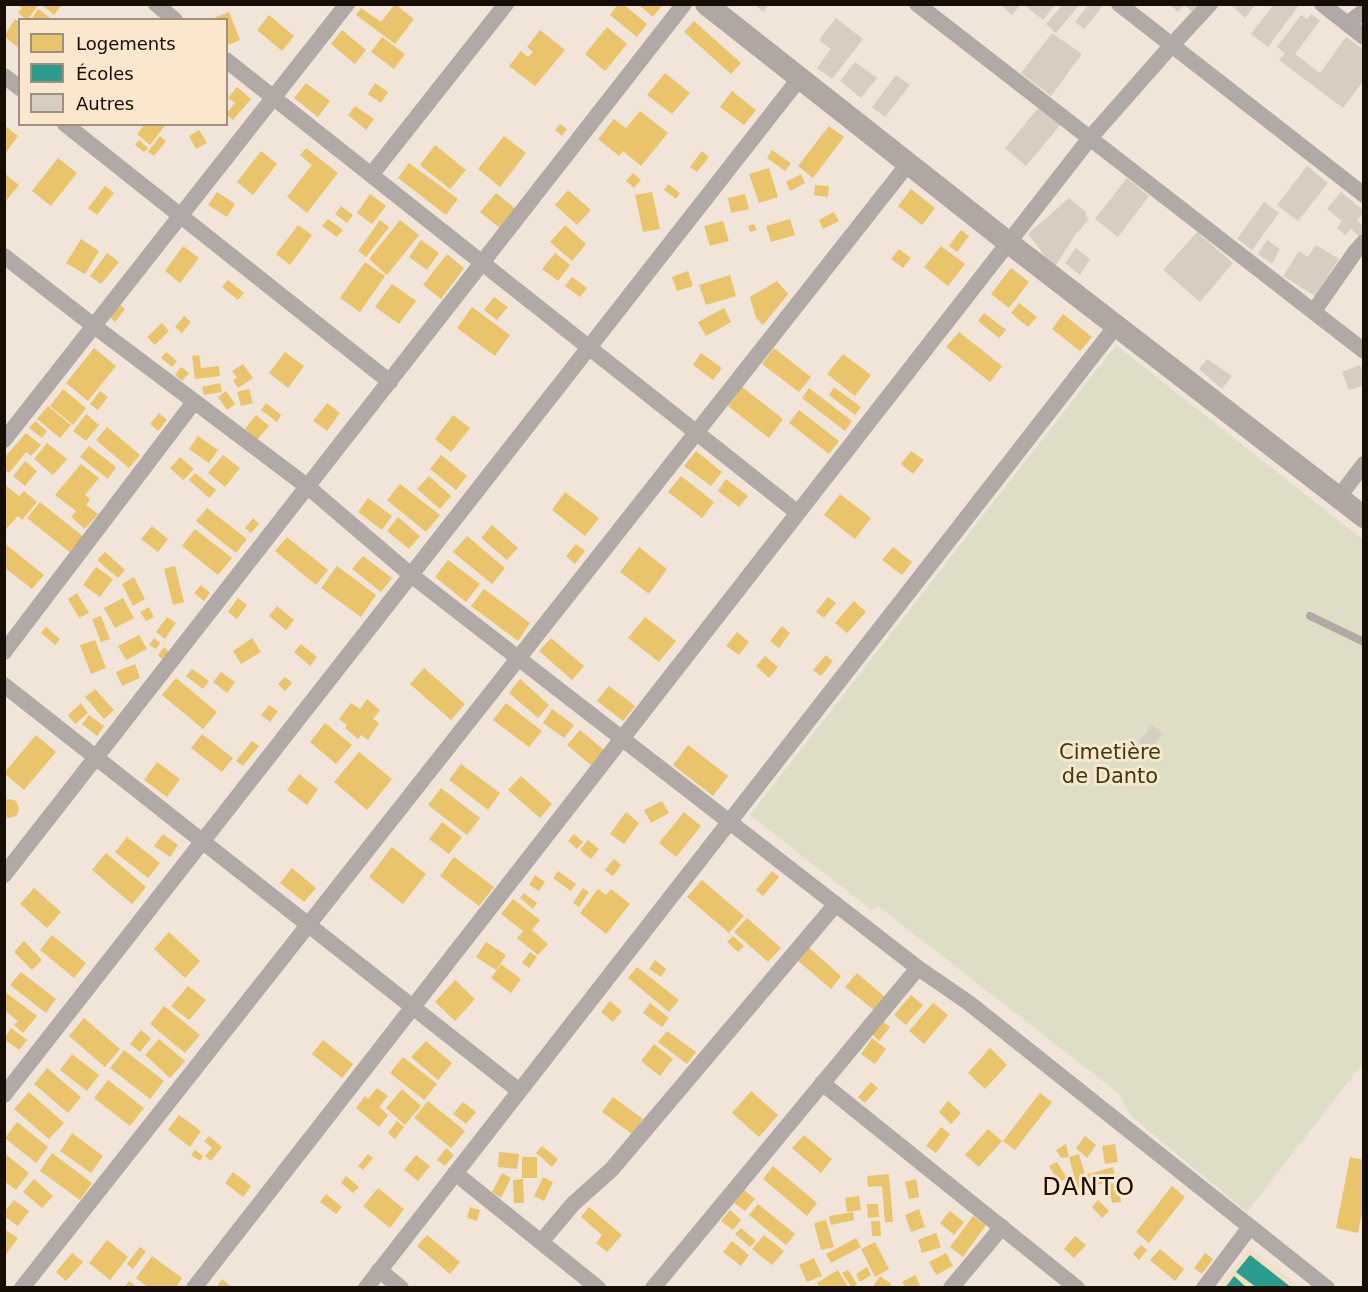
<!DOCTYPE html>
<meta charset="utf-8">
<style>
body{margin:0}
#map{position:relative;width:1368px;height:1292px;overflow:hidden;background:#f0e5d8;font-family:"DejaVu Sans",sans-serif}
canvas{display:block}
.frame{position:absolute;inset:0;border:6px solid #160d04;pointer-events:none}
.legend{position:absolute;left:18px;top:18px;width:210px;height:108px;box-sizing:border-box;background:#fbe6ce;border:2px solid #9f8f7d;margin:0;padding:8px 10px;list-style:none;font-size:18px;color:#160d04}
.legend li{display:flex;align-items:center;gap:12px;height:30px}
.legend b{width:30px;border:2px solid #9f8f7d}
</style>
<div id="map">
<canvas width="1368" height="1292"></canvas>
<div class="frame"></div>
<ul class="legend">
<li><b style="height:16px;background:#e9c46a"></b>Logements</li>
<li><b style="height:16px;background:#2a9d8f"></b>Écoles</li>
<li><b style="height:16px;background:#d7cdc1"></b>Autres</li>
</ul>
</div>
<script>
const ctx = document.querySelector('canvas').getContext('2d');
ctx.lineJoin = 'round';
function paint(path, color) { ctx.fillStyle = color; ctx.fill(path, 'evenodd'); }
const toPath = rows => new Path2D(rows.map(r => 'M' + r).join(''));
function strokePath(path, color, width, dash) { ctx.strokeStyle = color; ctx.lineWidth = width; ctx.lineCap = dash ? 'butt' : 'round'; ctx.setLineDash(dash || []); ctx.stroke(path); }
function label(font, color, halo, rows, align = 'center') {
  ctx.font = font + ' "DejaVu Sans",sans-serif'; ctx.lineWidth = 6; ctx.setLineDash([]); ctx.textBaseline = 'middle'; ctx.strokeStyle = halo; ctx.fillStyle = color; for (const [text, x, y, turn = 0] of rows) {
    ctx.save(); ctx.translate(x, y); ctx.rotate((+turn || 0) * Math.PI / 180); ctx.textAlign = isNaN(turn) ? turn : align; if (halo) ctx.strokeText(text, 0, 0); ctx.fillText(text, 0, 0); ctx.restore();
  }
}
paint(toPath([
 [1250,1248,1301,1287,1218,1288]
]), '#f4dec4');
paint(toPath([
 [1116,345,1363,540,1363,1063,1247,1212,1131,1116,1118,1093,878,906,871,910,750,815]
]), '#deddc6');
paint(toPath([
 [17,4,34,4,37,7,27,20,18,13,22,8],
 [41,4,62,4,54,15],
 [395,4,414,19,395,44,356,15,361,8,381,22],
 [618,4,623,4,647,24,637,37,610,15],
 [638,4,663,4,653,17],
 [38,9,53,20,31,20],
 [229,12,240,40,226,46,226,20,215,20,214,18],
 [269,15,294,36,282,51,257,30],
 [15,19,20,23,20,49,4,36],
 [694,21,741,63,731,74,684,32],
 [607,27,627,44,605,71,585,54],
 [342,30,366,50,355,64,331,44],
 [540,30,565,50,535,86,509,66,521,51,528,57,533,52,527,47],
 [382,37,405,54,394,69,371,52],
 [665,73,690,93,672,114,647,95],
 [306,83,330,101,318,117,294,98],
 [375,83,388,92,381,103,368,94],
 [237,87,251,99,233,120,226,114,235,103,228,98],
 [732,91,756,110,744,125,720,107],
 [355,106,374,119,366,130,348,115],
 [640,111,668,133,641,166,623,151,619,156,598,139,614,119,626,128],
 [145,124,166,124,150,145,137,134],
 [560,124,567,129,562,136,555,130],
 [4,125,18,136,4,155],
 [829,126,844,137,813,178,798,166],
 [199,130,207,143,196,149,189,136],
 [160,136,166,141,154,156,148,152],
 [504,136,526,153,500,187,478,169],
 [139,140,148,148,144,152,135,145],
 [435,145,466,170,450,189,420,165],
 [306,148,338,173,307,213,287,197,312,165,300,155],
 [772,150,791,163,785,171,767,158],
 [261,151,277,164,253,195,237,182],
 [702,151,709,157,697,172,690,167],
 [58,158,77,173,51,206,32,191],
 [409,163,458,199,446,215,398,178],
 [769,168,778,197,759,203,749,174],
 [4,173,19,185,4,203],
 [633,173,641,180,634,188,626,181],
 [801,174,805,183,790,191,786,182],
 [668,184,680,193,676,199,664,190],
 [815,185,829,186,828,197,814,195],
 [105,186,114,193,97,215,88,208],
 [911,189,935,208,922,225,898,206],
 [568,190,591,210,577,225,555,205],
 [217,192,235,204,227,217,208,205],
 [652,192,660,229,643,232,635,195],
 [496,193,517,210,501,229,480,212],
 [370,194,386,206,372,224,357,213],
 [745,194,749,209,731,213,728,198],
 [341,206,353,215,347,223,335,214],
 [834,212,839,221,823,229,819,220],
 [328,219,343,230,337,237,322,226],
 [790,219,795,235,771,242,766,226],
 [380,220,389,227,366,257,358,251],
 [400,220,419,235,387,275,369,259],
 [723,221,729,241,710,246,704,226],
 [754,224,757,230,750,232,748,226],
 [298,225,312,235,290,265,276,254],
 [565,225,586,244,572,261,550,242],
 [961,230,969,236,957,252,949,246],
 [81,239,99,251,85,274,66,263],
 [421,240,439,253,427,270,409,257],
 [183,246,199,258,180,283,165,271],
 [941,246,965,264,948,286,924,267],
 [899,249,911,258,903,268,891,259],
 [107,253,119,262,101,284,90,276],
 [555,253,570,265,558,281,542,269],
 [447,254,464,268,441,299,423,285],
 [365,262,385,276,360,312,340,298],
 [1011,268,1029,282,1009,308,991,294],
 [688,271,693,286,677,291,672,277],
 [730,275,736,296,706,305,699,285],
 [572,277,587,288,580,297,565,286],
 [228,280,244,293,238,300,222,287],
 [777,281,788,294,763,325,756,318,750,297],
 [392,284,416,301,399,324,375,307],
 [494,297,508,307,497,320,484,310],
 [1019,303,1037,317,1028,327,1011,313],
 [120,305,125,309,115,322,109,317],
 [472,307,510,335,495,356,457,328],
 [724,308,731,322,706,336,698,322],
 [984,313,1006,330,999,338,978,321],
 [1063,314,1092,337,1080,351,1052,329],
 [184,316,191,322,182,333,175,327],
 [162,323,169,331,155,345,147,337],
 [959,332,1002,366,990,382,946,347],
 [94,348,116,366,88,401,66,383],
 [774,348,811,377,799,392,762,364],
 [166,352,177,361,172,367,161,358],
 [285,352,304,366,288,388,269,373],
 [701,353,722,368,713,380,693,365],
 [843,354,871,375,855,396,827,374],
 [199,355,201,368,219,366,220,376,195,379,192,356],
 [243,364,253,378,238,388,233,380,237,378,232,371],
 [181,367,189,373,182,381,175,375],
 [220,383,222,392,204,395,202,387],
 [742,387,783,419,769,438,728,406],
 [834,387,861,407,855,415,829,395],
 [809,388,852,421,845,431,802,398],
 [63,389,86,408,73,425,50,406],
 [249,389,253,403,241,406,237,392],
 [100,391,108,397,98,410,90,404],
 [226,391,235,404,227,410,218,397],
 [266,403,281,415,277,422,261,410],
 [327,403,340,413,327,431,313,421],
 [48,406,71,425,60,438,37,419],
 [799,410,839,441,829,454,789,423],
 [159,413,167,420,158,431,150,424],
 [86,414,99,425,86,441,73,431],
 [256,415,269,426,257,440,245,429],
 [453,415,470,428,451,452,435,439],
 [35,421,47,431,42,438,29,428],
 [107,427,140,455,129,468,96,440],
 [26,433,41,445,31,456,26,452,9,473,4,469,4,458],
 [198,436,218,450,209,463,189,449],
 [47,443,67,459,53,475,34,459],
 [89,446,116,467,108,479,80,457],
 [696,451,722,472,711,486,684,466],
 [911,451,924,460,913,474,901,464],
 [223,455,240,468,225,487,208,473],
 [441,455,467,476,456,490,430,469],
 [180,457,194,469,183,480,170,468],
 [25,461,37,471,25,486,13,476],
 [81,464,99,478,85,495,90,499,86,505,98,514,85,529,71,517,76,511,55,495],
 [195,473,216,490,209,498,189,480],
 [429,476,451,496,440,509,417,489],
 [681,476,714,502,702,518,668,492],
 [726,479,748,496,739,507,718,491],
 [4,484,19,496,24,491,37,502,22,520,18,516,4,531],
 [400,484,440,515,426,532,387,500],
 [565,492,599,518,585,536,552,510],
 [840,494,871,518,855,539,824,515],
 [368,498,392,516,382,530,358,512],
 [40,502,85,538,72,554,27,518],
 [207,508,247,539,236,553,196,521],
 [398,517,420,536,409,549,387,531],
 [253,518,259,524,251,533,245,528],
 [492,525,518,548,507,560,481,538],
 [152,526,168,539,158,552,141,539],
 [195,529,232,558,218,575,182,546],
 [467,536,505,568,492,584,453,552],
 [287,537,328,570,316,585,275,551],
 [4,543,44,575,32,589,4,567],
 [576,544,585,551,575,564,566,556],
 [639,547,667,569,649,594,620,572],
 [893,547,912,562,902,575,882,560],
 [105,552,125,570,118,578,97,560],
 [363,556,392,578,381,592,352,569],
 [448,560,480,584,466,602,435,577],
 [175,566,184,602,173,605,164,569],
 [337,566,376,595,361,617,321,588],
 [96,567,113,579,100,597,83,585],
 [134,577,145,599,133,606,122,584],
 [201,585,210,593,204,601,194,593],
 [484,589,530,623,518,641,471,606],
 [77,593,89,613,79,618,68,599],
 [828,597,836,603,824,618,816,612],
 [123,598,134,618,115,628,104,608],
 [238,598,247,605,237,619,228,612],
 [854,601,866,612,847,633,835,623],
 [277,606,294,620,286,630,269,616],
 [149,607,154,617,146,621,140,612],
 [101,616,110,639,101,642,92,619],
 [167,617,176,623,165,639,156,632],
 [645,617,676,641,659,662,628,638],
 [782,626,790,633,779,648,770,641],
 [46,627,60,639,55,645,41,633],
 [737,632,749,642,739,655,726,646],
 [139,635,147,649,126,660,118,646],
 [154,638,160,643,156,649,149,645],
 [252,638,261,652,241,664,233,651],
 [551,638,584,666,572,680,539,651],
 [95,640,106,668,91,674,80,645],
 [301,644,317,657,310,666,294,652],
 [164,647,169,652,163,660,158,655],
 [826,655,833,661,821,676,813,670],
 [765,656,778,667,769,678,756,666],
 [135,664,140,678,122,686,116,672],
 [424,668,465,704,451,720,410,684],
 [192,669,209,681,203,689,186,676],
 [221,672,235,682,227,693,213,682],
 [285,677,292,683,285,691,278,684],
 [176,678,217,712,203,729,162,695],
 [520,679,549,705,538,718,509,693],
 [609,686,635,706,623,721,597,701],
 [95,689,114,710,104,719,85,697],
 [367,699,380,710,373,719,379,723,368,740,361,735,358,739,345,728,347,725,339,719,351,703,360,709],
 [81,703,88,713,75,724,68,715],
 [506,703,542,731,529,747,493,720],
 [269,705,278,711,270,722,261,715],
 [552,709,574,725,564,738,543,723],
 [89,715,104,726,97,736,82,724],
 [325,723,352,745,336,764,310,742],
 [580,730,604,750,591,765,567,745],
 [202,734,233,758,222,772,191,748],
 [36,735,56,752,24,790,4,773],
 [252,741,259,746,243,766,236,761],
 [688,745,728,776,713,796,673,765],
 [359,752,392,779,367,810,334,782],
 [157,762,180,779,167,797,144,780],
 [461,764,500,793,488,810,449,780],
 [299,774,318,789,307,805,287,790],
 [521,776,552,804,540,818,508,790],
 [441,788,480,818,467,835,428,805],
 [9,799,16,801,19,808,17,815,10,818,4,817,4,800],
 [662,801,669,813,651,823,644,810],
 [626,812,639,823,624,844,610,834],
 [684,812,701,826,676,857,659,843],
 [442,822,462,837,449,854,429,839],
 [163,834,178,845,170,857,154,846],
 [574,834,583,842,577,849,568,841],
 [127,837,160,863,148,878,115,852],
 [588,840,599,849,591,859,580,850],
 [392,847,426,874,403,904,369,877],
 [106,853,146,887,132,904,92,870],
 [454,857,494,887,479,906,440,876],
 [614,859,621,865,613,876,605,870],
 [292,868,316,888,304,902,280,883],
 [558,871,576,884,571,891,553,878],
 [772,871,779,877,763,896,756,890],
 [535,875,545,882,539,891,529,885],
 [702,880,744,916,729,933,687,897],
 [34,888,61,912,47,928,20,904],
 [583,888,589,892,579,907,573,903],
 [598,889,606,895,611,889,630,904,606,934,580,913],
 [524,893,537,903,533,909,520,898],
 [513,899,540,920,532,930,548,944,538,955,517,938,523,931,501,914],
 [747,918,781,948,768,962,734,932],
 [169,932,200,961,185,978,154,949],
 [52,935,86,963,74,978,40,950],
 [733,936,744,946,738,952,727,942],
 [24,941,42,960,32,970,14,952],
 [486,942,506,955,496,970,476,957],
 [808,947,841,976,831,989,797,960],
 [530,952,537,957,529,968,522,963],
 [655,960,666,969,661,977,649,969],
 [501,964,521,979,511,993,491,978],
 [637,967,679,1000,669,1012,628,978],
 [21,972,56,999,46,1013,10,985],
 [857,973,885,997,874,1010,845,987],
 [455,980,475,999,455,1021,435,1002],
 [188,986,206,1000,189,1020,171,1006],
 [4,991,37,1016,23,1033,14,1025,18,1021,4,1010],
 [911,995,923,1005,906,1025,894,1015],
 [610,1001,622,1011,613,1022,601,1012],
 [650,1003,669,1018,662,1027,643,1013],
 [933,1003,948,1015,924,1044,909,1031],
 [164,1006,200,1035,185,1053,150,1024],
 [84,1018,120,1049,105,1067,69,1036],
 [882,1021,890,1027,879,1041,872,1034],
 [11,1028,27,1040,19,1050,4,1039],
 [141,1030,151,1038,140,1052,130,1044],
 [667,1031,696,1052,687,1064,658,1042],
 [872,1038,886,1049,875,1064,861,1054],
 [159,1039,185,1061,170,1078,145,1055],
 [323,1040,353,1064,342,1078,312,1054],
 [426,1041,452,1063,438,1080,411,1057],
 [654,1044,673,1059,660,1076,641,1061],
 [990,1048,1007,1065,985,1089,968,1073],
 [124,1050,164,1081,150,1099,110,1068],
 [72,1054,99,1075,87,1091,60,1070],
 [403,1057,437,1084,424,1100,390,1073],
 [47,1068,81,1097,68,1113,34,1084],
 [108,1080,144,1108,130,1126,94,1098],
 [871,1082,878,1088,865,1103,858,1097],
 [377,1088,388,1096,379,1107,388,1115,379,1127,356,1108,365,1096,368,1099],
 [402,1089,421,1106,405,1125,386,1108],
 [751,1091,778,1115,759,1137,732,1113],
 [29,1092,64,1123,49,1139,14,1109],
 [1040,1093,1052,1102,1015,1150,1003,1141],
 [613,1097,643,1119,632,1134,602,1112],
 [428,1101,465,1131,451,1148,414,1118],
 [948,1101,961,1113,951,1124,939,1112],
 [463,1102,476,1112,466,1124,453,1114],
 [179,1115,201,1131,190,1147,168,1130],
 [397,1121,404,1127,395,1139,388,1133],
 [17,1122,48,1147,36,1163,5,1138],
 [941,1127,950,1134,936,1153,926,1146],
 [988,1129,1002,1141,979,1167,965,1155],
 [72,1133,103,1156,91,1173,60,1151],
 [804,1135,832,1159,821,1173,792,1148],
 [209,1136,222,1147,211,1161,205,1156,212,1148,204,1141],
 [1085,1136,1096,1145,1087,1158,1076,1148],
 [1066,1144,1069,1157,1061,1158,1056,1150],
 [1115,1144,1118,1162,1105,1164,1102,1146],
 [542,1146,558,1159,552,1167,536,1153],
 [446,1148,454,1155,445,1166,437,1160],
 [195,1150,203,1156,200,1161,191,1155],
 [499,1152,519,1154,517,1169,498,1167],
 [4,1153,29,1173,16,1190,4,1181],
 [52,1153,92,1183,80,1200,40,1171],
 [368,1154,373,1158,363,1170,358,1166],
 [1079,1154,1085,1175,1113,1167,1116,1180,1078,1190,1069,1157],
 [416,1155,430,1166,418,1181,404,1170],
 [522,1157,537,1157,537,1178,522,1178],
 [1350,1157,1364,1160,1364,1203,1358,1233,1336,1228],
 [1057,1162,1067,1178,1059,1183,1049,1166],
 [773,1166,817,1203,807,1216,763,1179],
 [233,1172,251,1186,243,1197,225,1183],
 [502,1173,511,1178,501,1198,492,1192],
 [889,1174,893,1222,885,1222,882,1186,868,1187,867,1176],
 [346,1176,359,1187,353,1193,341,1183],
 [543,1177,553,1182,544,1201,534,1196],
 [34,1179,53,1196,42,1208,23,1192],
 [523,1179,524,1203,514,1203,513,1180],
 [916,1179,919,1197,909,1199,905,1182],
 [1118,1183,1121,1202,1112,1203,1109,1184],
 [1172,1186,1185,1197,1149,1243,1136,1232],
 [378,1188,404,1209,390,1228,363,1206],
 [744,1190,755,1199,745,1211,734,1203],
 [326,1194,342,1207,336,1214,320,1202],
 [859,1196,861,1210,847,1212,845,1198],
 [14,1200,29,1211,18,1226,4,1216,4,1212],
 [1098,1200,1109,1211,1102,1218,1092,1207],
 [758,1204,795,1234,786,1245,749,1215],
 [867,1204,878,1204,879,1217,868,1218],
 [470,1207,480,1210,477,1221,467,1218],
 [589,1207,622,1235,607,1252,596,1243,602,1235,581,1217],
 [919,1209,925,1227,911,1232,905,1215],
 [730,1210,741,1220,733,1230,721,1221],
 [950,1211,964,1222,954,1235,940,1223],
 [853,1212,854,1220,831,1225,829,1216],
 [973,1216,986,1225,963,1257,950,1247],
 [826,1220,834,1247,821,1250,814,1223],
 [871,1221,880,1221,881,1236,872,1236],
 [741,1228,756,1241,750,1247,735,1234],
 [4,1229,18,1238,4,1257],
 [936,1233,941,1247,922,1253,918,1240],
 [427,1235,460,1262,450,1274,417,1246],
 [764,1235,784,1251,772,1265,752,1249],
 [1075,1236,1086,1245,1074,1258,1064,1249],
 [856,1238,861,1247,831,1263,826,1254],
 [107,1240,128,1257,110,1280,89,1263],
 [732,1241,749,1255,741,1266,723,1252],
 [875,1242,889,1269,875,1277,861,1249],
 [1141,1245,1147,1250,1139,1260,1133,1254],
 [140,1247,146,1251,133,1269,127,1264],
 [1160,1249,1184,1269,1175,1281,1150,1260],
 [72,1253,83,1262,66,1281,56,1272],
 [946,1253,953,1266,936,1275,929,1262],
 [1205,1253,1213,1259,1202,1274,1194,1268],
 [152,1256,182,1278,176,1288,149,1288,136,1278],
 [814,1258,822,1276,807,1282,799,1265],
 [867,1267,871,1275,860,1282,856,1274],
 [838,1270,848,1287,820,1288,817,1283],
 [848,1270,857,1284,852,1288,842,1273],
 [915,1275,920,1285,915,1288,906,1288,902,1282],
 [880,1276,891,1284,889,1288,878,1288,874,1285],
 [222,1279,233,1288,216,1288],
 [129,1281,138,1288,124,1288]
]), '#e9c46a');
paint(toPath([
 [1250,1255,1292,1288,1257,1288,1236,1272],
 [1234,1276,1247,1288,1225,1288]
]), '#2a9d8f');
paint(toPath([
 [754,4,769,4,763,12],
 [1000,4,1021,4,1012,15],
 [1023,4,1056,4,1043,20],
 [1063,4,1080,4,1056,33,1046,24],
 [1089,4,1099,4,1102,7,1084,29,1075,22],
 [1172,4,1198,4,1192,12,1184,5,1178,12,1171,6],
 [1234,4,1256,4,1245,18,1232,6],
 [1274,4,1300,4,1268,47,1251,34],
 [1311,14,1320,21,1295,54,1320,73,1346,37,1364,50,1364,80,1343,108,1279,60,1285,53,1277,47,1301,15,1307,19],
 [836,18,863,39,832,79,817,68,831,49,819,40],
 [1052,33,1082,54,1051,96,1021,73],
 [855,62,877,78,861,98,840,81],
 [896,75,910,85,885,117,872,107],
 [1039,107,1061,124,1026,166,1005,148],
 [1307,166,1328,183,1298,221,1277,205],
 [1127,178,1149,196,1118,237,1095,219],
 [1341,192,1364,211,1357,221,1364,226,1364,231,1359,236,1351,229,1345,235,1337,228,1342,221,1327,209],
 [1069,198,1087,213,1085,215,1089,219,1075,235,1054,268,1028,234],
 [1264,202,1279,213,1252,250,1237,239],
 [1197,232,1233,263,1200,302,1163,270],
 [1267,240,1280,249,1272,264,1258,254],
 [1316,245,1339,259,1315,296,1283,276,1299,251,1308,257],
 [1076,248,1090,259,1080,275,1065,263],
 [1207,359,1232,376,1222,389,1199,369],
 [1360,365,1364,374,1364,385,1349,390,1342,372],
 [1152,725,1162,734,1150,750,1139,742]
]), '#d7cdc1');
strokePath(toPath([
 [1310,616,1364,642]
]), '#b0a9a5', 8);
strokePath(toPath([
 [156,4,175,20],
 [917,4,1364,351],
 [1119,4,1364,195],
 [1322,4,1364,37],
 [1347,24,1364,11],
 [226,60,798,513],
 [4,76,20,88],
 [65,124,390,382],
 [371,175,506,4],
 [4,256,94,326,308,487,411,575,918,968,969,1003,1327,1288],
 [1314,311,1355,252,1364,242],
 [4,440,347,4],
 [1338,498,1364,464],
 [4,652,194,402],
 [4,685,518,1090],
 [4,875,684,4],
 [822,1083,1077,1288],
 [4,1095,799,79],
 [455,1173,598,1288],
 [541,1242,573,1204,612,1169,836,904],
 [379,1270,401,1288],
 [22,1288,908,164],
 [194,1288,1090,138,1171,46,1210,4],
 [366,1288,1116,326],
 [653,1288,918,968],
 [951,1288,1002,1227],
 [1204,1288,1250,1227]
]), '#b0a9a5', 16);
strokePath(toPath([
 [706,4,1009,243,1364,517]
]), '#b0a7a2', 22);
label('21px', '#383c10', '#fbe6ce', [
 ["Cimetière",1110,754],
 ["de Danto",1110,778]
]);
ctx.letterSpacing = '1.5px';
label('24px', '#160d04', '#fbe6ce', [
 ["DANTO",1089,1189]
]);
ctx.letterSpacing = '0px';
</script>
